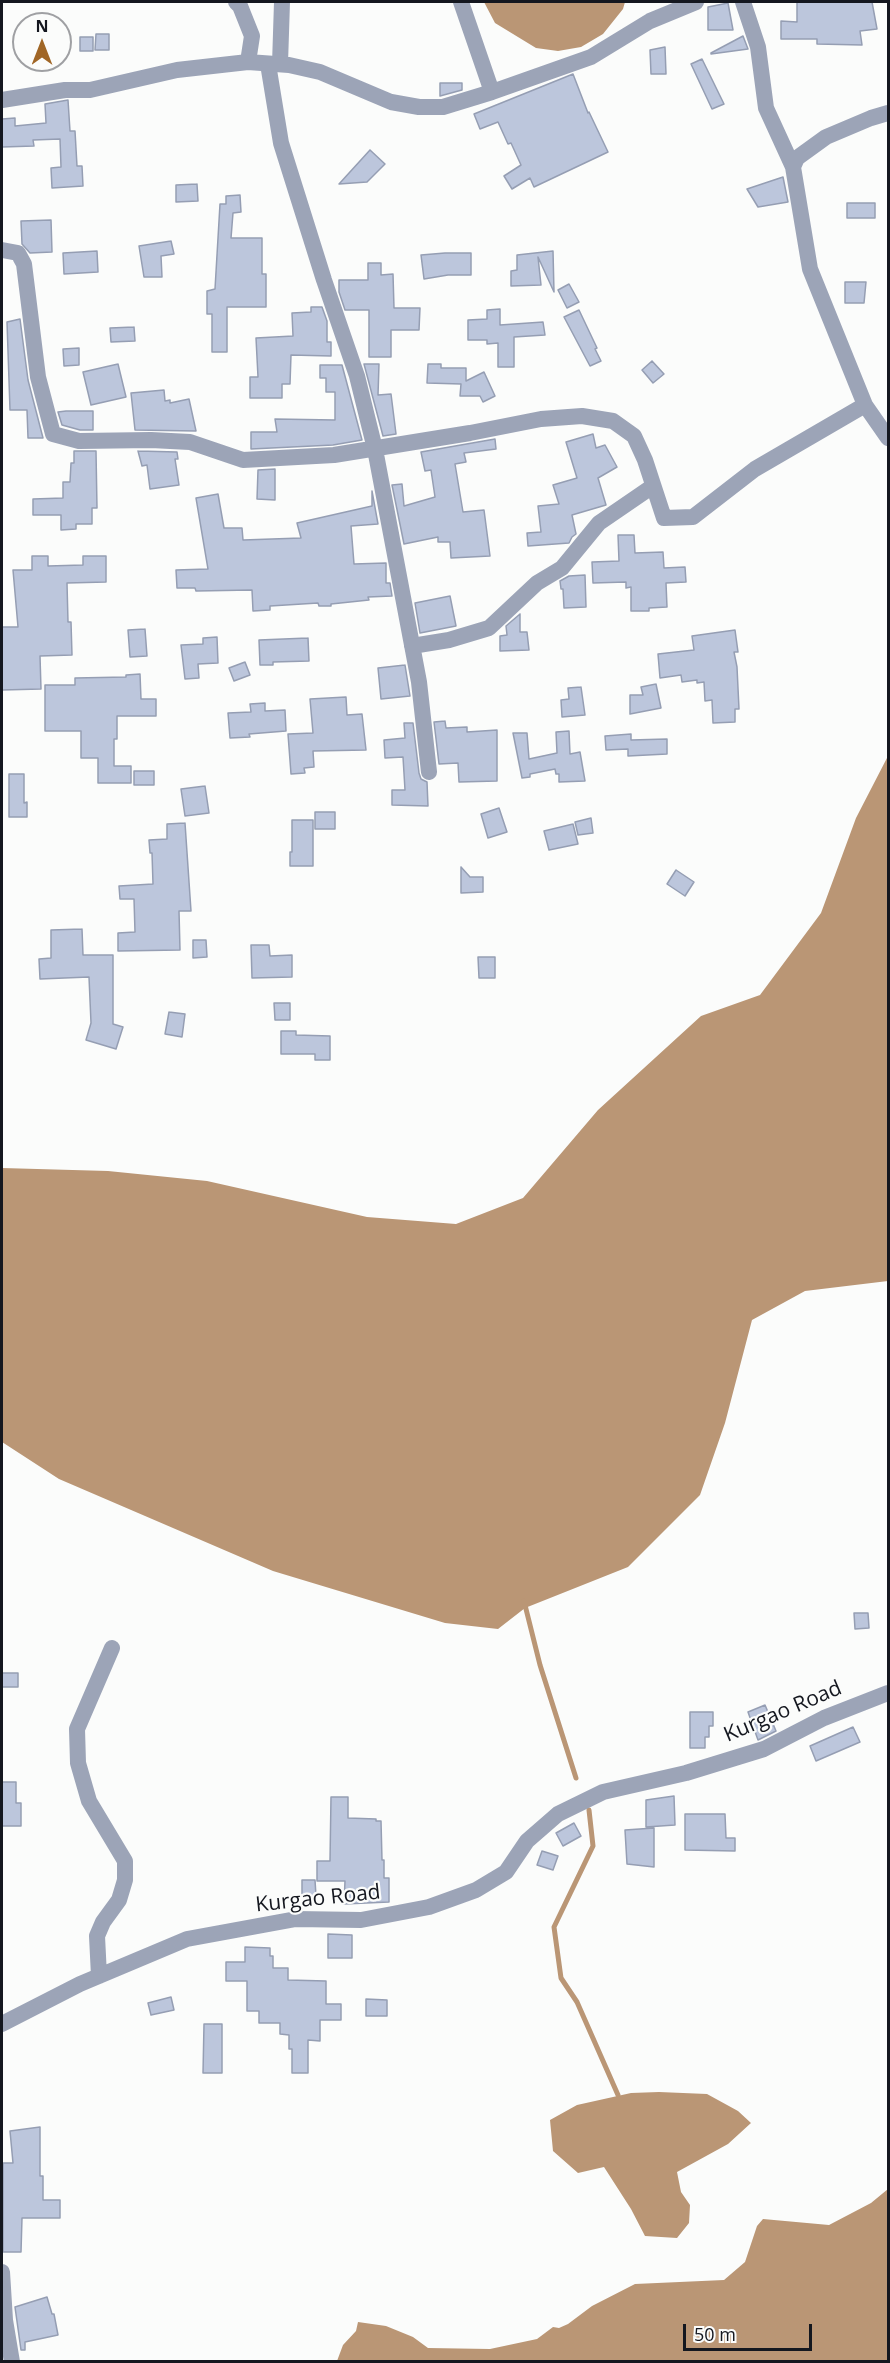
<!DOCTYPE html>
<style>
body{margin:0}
#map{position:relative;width:890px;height:2363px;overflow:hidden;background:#fbfcfb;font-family:"Open Sans",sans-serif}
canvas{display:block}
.frame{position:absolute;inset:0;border:3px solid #14171f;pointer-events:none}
.north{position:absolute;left:12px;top:12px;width:60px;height:60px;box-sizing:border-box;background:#fbfcfb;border:2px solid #9fa0a3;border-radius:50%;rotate:0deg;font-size:16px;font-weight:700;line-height:24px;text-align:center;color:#14171f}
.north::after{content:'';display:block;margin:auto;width:21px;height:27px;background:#a06626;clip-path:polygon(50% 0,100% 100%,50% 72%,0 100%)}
.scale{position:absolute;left:683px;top:2324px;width:129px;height:27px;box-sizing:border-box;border:3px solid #14171f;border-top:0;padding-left:8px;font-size:18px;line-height:21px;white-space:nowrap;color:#14171f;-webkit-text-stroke:4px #fbfcfb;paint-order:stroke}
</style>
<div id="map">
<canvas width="890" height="2363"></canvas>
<div class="frame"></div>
<div class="north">N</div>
<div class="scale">50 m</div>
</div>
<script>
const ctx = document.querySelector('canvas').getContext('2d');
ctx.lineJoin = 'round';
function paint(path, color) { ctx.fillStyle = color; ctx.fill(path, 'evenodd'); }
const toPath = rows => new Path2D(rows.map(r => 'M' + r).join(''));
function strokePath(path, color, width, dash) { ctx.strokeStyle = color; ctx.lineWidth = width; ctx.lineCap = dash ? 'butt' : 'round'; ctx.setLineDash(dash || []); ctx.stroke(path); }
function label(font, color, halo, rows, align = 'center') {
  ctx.font = font + ' "Open Sans",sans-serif'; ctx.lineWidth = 4.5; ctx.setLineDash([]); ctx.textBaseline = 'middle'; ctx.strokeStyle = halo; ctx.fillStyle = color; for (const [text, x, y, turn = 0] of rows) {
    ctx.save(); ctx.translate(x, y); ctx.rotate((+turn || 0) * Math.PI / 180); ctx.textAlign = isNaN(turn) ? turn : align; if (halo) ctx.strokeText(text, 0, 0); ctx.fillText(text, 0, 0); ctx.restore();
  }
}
paint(toPath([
 [484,2,625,2,623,9,603,34,581,47,558,51,536,48,495,23],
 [888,756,888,1281,805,1291,752,1320,725,1423,700,1495,628,1567,525,1608,498,1629,445,1623,273,1571,59,1479,2,1442,2,1168,108,1171,207,1181,367,1217,456,1224,523,1198,598,1110,701,1016,760,995,821,913,856,818],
 [659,2092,707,2094,738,2111,751,2123,728,2144,677,2172,681,2192,690,2205,689,2223,677,2238,645,2236,631,2209,604,2167,578,2173,553,2151,550,2120,577,2105,631,2093],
 [888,2189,888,2361,337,2361,343,2345,356,2331,358,2322,386,2326,413,2337,428,2348,490,2349,537,2339,553,2327,559,2328,568,2324,592,2306,635,2284,724,2280,745,2262,757,2226,763,2219,829,2225,871,2203]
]), '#ba9675');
strokePath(toPath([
 [524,1601,540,1665,576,1778],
 [589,1810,593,1846,554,1927,561,1978,577,2002,618,2095]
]), '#ba9675', 5);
const building = toPath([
 [797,2,872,2,877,29,860,31,862,45,817,44,817,39,781,39,781,21,797,22,797,2],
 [728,3,733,30,708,30,708,7,728,3],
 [96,34,109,34,109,50,95,50,96,34],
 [743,36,748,49,711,54,711,53,743,36],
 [80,37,93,37,93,51,80,51,80,37],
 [665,47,666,74,651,74,650,50,665,47],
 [702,59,724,104,712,109,691,64,702,59],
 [573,74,588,113,589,112,608,152,534,187,530,178,512,189,504,176,521,165,511,143,508,144,498,122,480,129,474,114,573,74],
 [440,83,462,83,462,90,440,96,440,83],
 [68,100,70,131,75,131,77,166,82,166,83,186,52,188,51,168,61,167,60,139,33,140,34,146,2,147,2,119,15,118,15,126,46,123,45,104,68,100],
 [370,150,385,164,367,182,339,184,370,150],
 [783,177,788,202,758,207,747,189,783,177],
 [197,184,198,201,176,202,176,185,197,184],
 [240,195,241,212,233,213,231,238,262,238,262,274,266,274,266,307,227,307,227,352,212,352,212,314,207,314,207,291,215,289,220,204,226,204,226,196,240,195],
 [847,203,875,203,875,218,847,218,847,203],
 [51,220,52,252,30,253,22,244,21,221,51,220],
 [171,241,174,254,161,256,162,277,144,277,139,246,171,241],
 [97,251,98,272,64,274,63,253,97,251],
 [553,251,554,292,538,257,541,285,511,286,511,271,517,270,517,255,553,251],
 [445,253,471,253,471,275,448,275,424,279,421,255,445,253],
 [368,263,381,263,381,275,393,274,394,308,420,308,419,330,391,330,391,357,369,357,369,310,345,310,339,292,339,280,368,280,368,263],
 [845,282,866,282,864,303,845,303,845,282],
 [569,284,579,302,567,308,558,290,569,284],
 [311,307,322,307,327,321,327,342,331,342,331,356,291,355,290,384,282,384,282,398,250,398,250,377,258,377,256,338,293,336,292,313,311,312,311,307],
 [500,309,500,325,543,322,545,335,514,337,514,367,498,367,498,343,487,344,487,340,468,340,468,320,487,319,487,310,500,309],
 [579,310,597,348,595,349,601,361,590,366,564,317,579,310],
 [20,319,28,380,43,438,28,438,27,410,10,410,7,322,20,319],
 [134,327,135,341,111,342,110,328,134,327],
 [79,348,79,365,64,366,63,349,79,348],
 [652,361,664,374,653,383,642,370,652,361],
 [118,364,126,397,91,405,83,372,118,364],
 [364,364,379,364,378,395,391,394,396,434,383,436,364,364],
 [428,364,441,364,441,368,466,368,466,381,484,372,495,396,483,402,480,396,460,396,461,384,427,383,428,364],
 [320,365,342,365,362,440,333,445,251,449,251,432,277,432,275,419,335,420,335,392,326,392,326,378,320,378,320,365],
 [164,390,165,401,170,400,170,403,189,399,196,431,135,430,131,393,164,390],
 [66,411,93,411,93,430,80,430,62,425,58,412,66,411],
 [593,434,596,448,605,445,617,467,598,478,606,505,572,515,576,534,572,537,569,543,528,546,527,533,541,532,538,506,559,504,553,485,577,478,566,442,593,434],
 [495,439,496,449,464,453,466,462,455,464,463,512,484,510,490,556,451,558,450,542,438,542,438,537,404,544,392,485,402,484,404,506,435,497,431,470,425,471,421,452,495,439],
 [74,451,96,451,97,508,92,508,92,524,76,524,76,529,61,530,61,515,33,515,33,499,63,498,63,482,70,482,71,463,74,463,74,451],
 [138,451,177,452,178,459,175,459,179,485,150,489,147,465,142,466,138,451],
 [275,469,275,500,257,499,258,470,275,469],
 [372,491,378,524,351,526,354,564,386,563,386,583,390,583,392,596,368,597,369,600,331,604,331,606,319,606,318,603,270,606,270,610,253,611,252,590,196,591,195,588,177,588,176,570,208,569,196,498,218,494,224,528,242,528,243,540,301,538,297,523,372,506,372,491],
 [618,535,634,535,635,553,663,552,664,568,685,567,686,582,666,583,667,607,649,608,649,611,631,611,631,587,626,588,626,582,593,583,592,562,619,561,618,535],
 [32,556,48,556,48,566,83,565,83,556,106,556,106,582,67,583,68,622,71,622,72,655,40,656,41,689,2,690,2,627,18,627,13,570,32,570,32,556],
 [585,575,586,607,564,608,563,589,561,589,560,581,569,576,585,575],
 [450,596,456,626,420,633,415,603,450,596],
 [520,614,520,632,527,632,529,650,500,651,500,636,507,635,506,626,520,614],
 [145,629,147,656,130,657,128,630,145,629],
 [735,630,738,652,734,652,737,667,739,709,735,709,735,722,713,723,712,700,705,701,704,682,697,683,697,680,682,682,681,675,660,678,658,654,694,650,692,636,735,630],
 [217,637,218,663,198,664,199,678,185,679,181,645,203,644,203,638,217,637],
 [308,638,309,661,273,662,273,665,260,665,259,640,308,638],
 [245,662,250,675,234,681,229,668,245,662],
 [405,665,410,696,381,699,378,668,405,665],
 [140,674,141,699,156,699,156,716,117,716,117,739,114,739,114,766,131,766,131,783,98,783,98,758,81,758,81,731,45,731,45,685,75,685,75,678,126,677,126,675,140,674],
 [656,684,661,708,630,714,630,695,643,695,641,687,656,684],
 [581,687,585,715,562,717,561,700,569,699,568,688,581,687],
 [346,697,347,715,362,714,366,750,313,751,314,767,304,768,305,773,291,774,288,734,313,733,310,699,346,697],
 [265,703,265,711,285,710,286,731,249,734,250,737,230,738,228,713,251,712,250,704,265,703],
 [445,721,446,728,467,727,467,732,497,730,497,781,459,782,458,763,439,764,434,722,445,721],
 [404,723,413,723,419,773,421,779,427,782,428,806,392,805,392,790,405,790,403,757,385,758,384,740,405,738,404,723],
 [569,731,570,754,580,752,585,781,559,782,559,774,556,774,555,769,530,774,530,777,522,778,513,733,527,733,529,759,557,753,556,732,569,731],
 [631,734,631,740,667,739,667,754,628,756,628,749,606,750,605,736,631,734],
 [134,771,154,771,154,785,134,785,134,771],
 [9,774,24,774,24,803,27,802,27,817,9,817,9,774],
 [205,786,209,813,185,816,181,789,205,786],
 [499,808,507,832,488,838,481,814,499,808],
 [315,812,335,812,335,829,315,829,315,812],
 [591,818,593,833,578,835,575,822,591,818],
 [292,820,313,820,313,866,290,866,290,852,292,852,292,820],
 [185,823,191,911,179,911,180,950,118,951,118,933,135,932,134,899,120,899,119,886,153,884,152,853,150,853,149,840,167,839,167,824,185,823],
 [573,824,578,844,549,850,544,831,573,824],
 [461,867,470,877,483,877,483,892,461,893,461,867],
 [676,870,694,882,685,896,667,884,676,870],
 [82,929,83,955,113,955,113,1024,123,1027,116,1049,86,1040,91,1023,89,977,40,979,39,959,51,958,51,930,82,929],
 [193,940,206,940,207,957,193,958,193,940],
 [251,945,269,945,270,956,292,955,292,977,252,978,251,945],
 [478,957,495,957,495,978,479,978,478,957],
 [274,1003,290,1003,290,1020,275,1020,274,1003],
 [169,1012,185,1014,182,1037,165,1034,169,1012],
 [281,1031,296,1031,296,1035,330,1036,330,1060,315,1060,315,1054,281,1054,281,1031],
 [854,1613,868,1613,869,1628,855,1629,854,1613],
 [2,1673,18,1673,18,1687,2,1687,2,1673],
 [765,1705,776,1731,758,1740,748,1712,765,1705],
 [690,1712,713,1712,713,1726,709,1726,709,1737,705,1737,705,1748,690,1748,690,1712],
 [853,1727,860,1742,816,1761,810,1746,853,1727],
 [2,1782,16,1782,16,1803,21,1803,21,1826,2,1826,2,1782],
 [674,1796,675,1825,646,1827,646,1800,674,1796],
 [331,1797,348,1797,348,1818,376,1819,376,1821,381,1821,382,1860,384,1860,384,1878,389,1878,389,1902,344,1904,345,1881,317,1881,317,1861,330,1861,331,1797],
 [685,1814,725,1814,726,1838,735,1838,735,1851,685,1850,685,1814],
 [574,1823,581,1836,563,1846,556,1833,574,1823],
 [654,1828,654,1867,627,1864,625,1830,654,1828],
 [542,1851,558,1856,553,1870,537,1865,542,1851],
 [302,1880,315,1880,316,1896,302,1896,302,1880],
 [328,1934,352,1935,352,1958,328,1958,328,1934],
 [245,1947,270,1948,270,1956,273,1956,273,1968,288,1968,288,1980,326,1981,326,2004,341,2004,341,2020,320,2020,320,2041,308,2040,308,2073,292,2073,292,2049,289,2049,289,2035,280,2034,280,2023,259,2023,259,2011,247,2011,247,1981,226,1981,226,1962,245,1962,245,1947],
 [171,1997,174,2010,151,2015,148,2003,171,1997],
 [366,1999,387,2000,387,2016,366,2016,366,1999],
 [204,2024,222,2024,222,2073,203,2073,204,2024],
 [40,2127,40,2176,43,2176,43,2200,60,2200,60,2218,22,2218,21,2252,3,2252,3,2163,13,2163,10,2131,40,2127],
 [47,2297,52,2314,54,2314,58,2335,25,2342,25,2350,21,2350,15,2307,47,2297]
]);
paint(building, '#bcc6dc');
strokePath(building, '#959eb3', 1.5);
strokePath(toPath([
 [236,2,240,6,252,36,248,62],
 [461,2,492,92],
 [743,2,758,47,766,108,793,167],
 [268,64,281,143,324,280,357,376,375,449,419,682,429,772],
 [280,64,282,2],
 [2,100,65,90,90,90,177,70,248,62,289,65,320,72,391,102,419,107,443,107,492,92,591,57,650,21,696,2],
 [2,250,18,253,24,264,38,377,53,434,79,441,151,440,190,442,243,460,334,455,470,433,541,419,582,416,613,421,634,436,645,460,664,518,693,517,755,469,865,405,810,269,793,167,797,158,826,137,871,118,888,113],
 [865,405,888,438],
 [412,646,449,640,489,628,537,583,562,568,599,523,653,486],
 [99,1976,97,1936,103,1922,119,1900,125,1880,125,1861,89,1801,78,1763,77,1729,112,1648],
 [2,2024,80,1984,187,1939,296,1919,361,1920,429,1907,476,1890,506,1872,527,1841,558,1814,603,1792,686,1773,764,1749,824,1718,888,1693],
 [2,2272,5,2320,12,2362]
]), '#9ca4b7', 16);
label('21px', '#14171f', '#fbfcfb', [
 ["Kurgao Road",783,1712,-23],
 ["Kurgao Road",318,1899,-6]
]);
</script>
